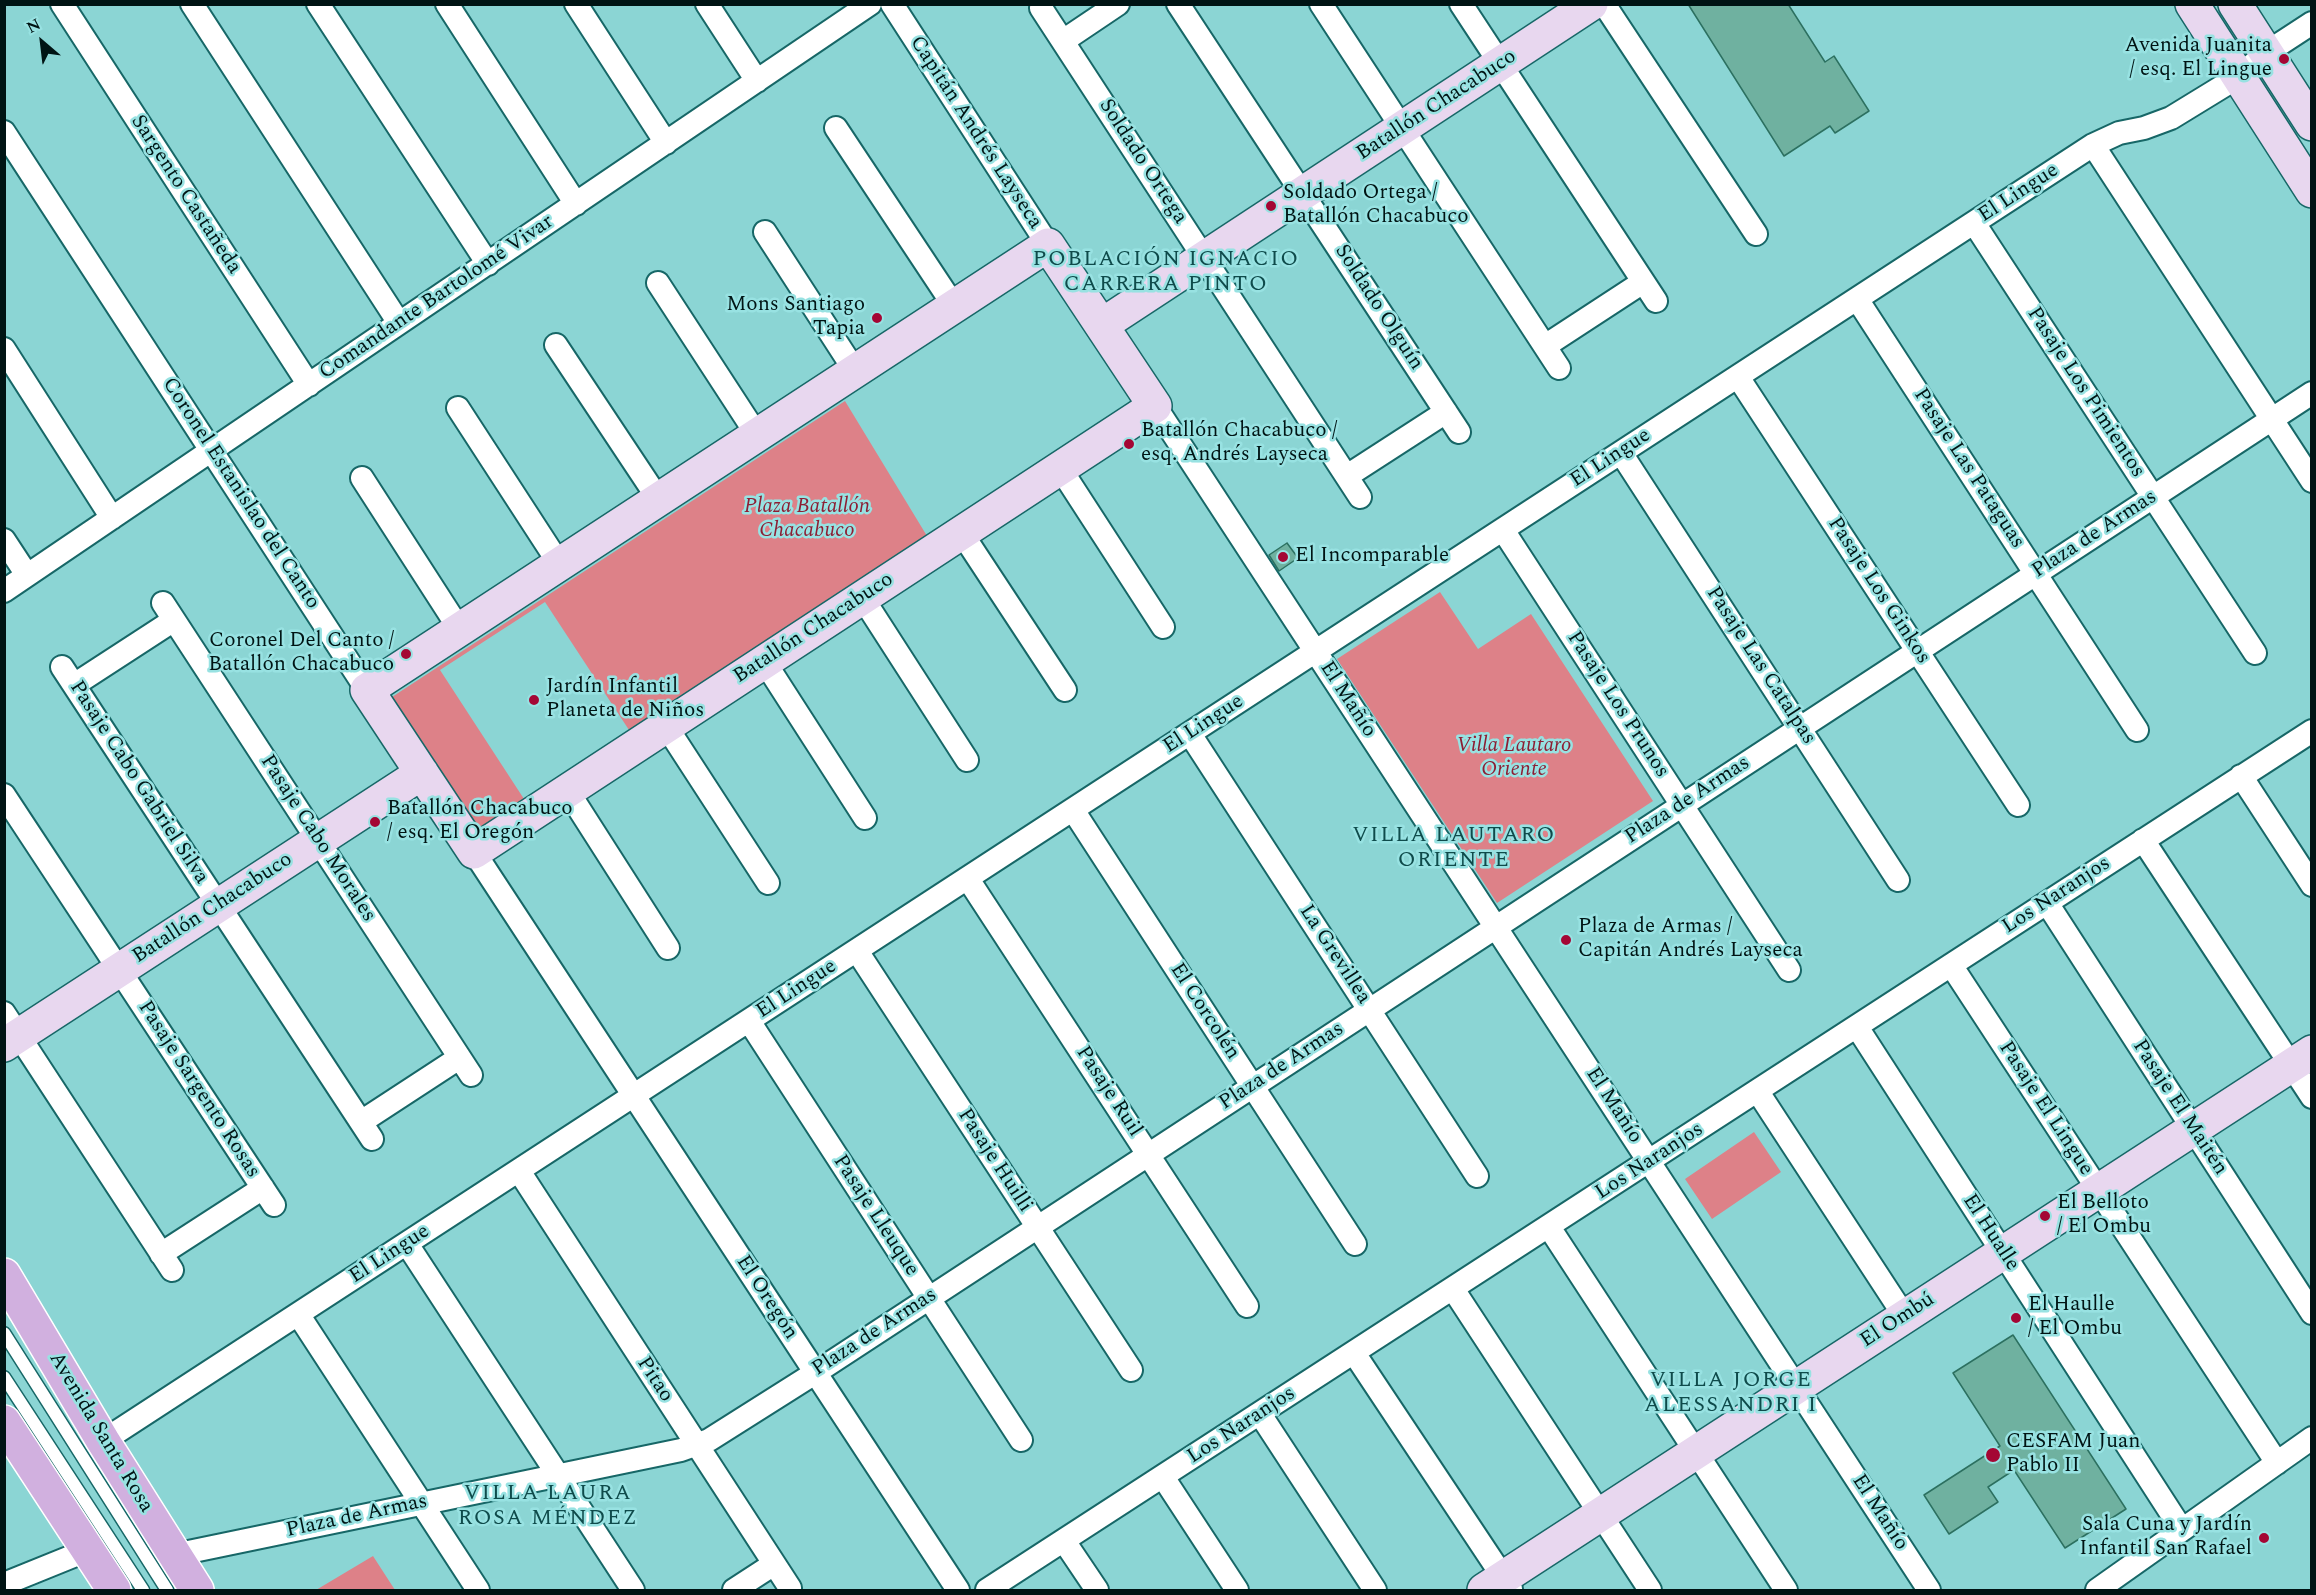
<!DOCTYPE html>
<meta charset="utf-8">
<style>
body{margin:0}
#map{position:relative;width:2316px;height:1595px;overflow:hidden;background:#8bd5d4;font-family:Spectral,serif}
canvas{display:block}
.frame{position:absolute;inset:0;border:6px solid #001414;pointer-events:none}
.north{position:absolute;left:12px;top:12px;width:60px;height:60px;-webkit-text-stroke:4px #98e2e2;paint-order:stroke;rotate:332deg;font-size:16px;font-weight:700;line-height:24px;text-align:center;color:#001414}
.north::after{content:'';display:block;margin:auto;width:21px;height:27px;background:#001414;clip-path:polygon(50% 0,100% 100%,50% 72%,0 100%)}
</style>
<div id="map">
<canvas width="2316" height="1595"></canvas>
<div class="frame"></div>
<div class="north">N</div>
</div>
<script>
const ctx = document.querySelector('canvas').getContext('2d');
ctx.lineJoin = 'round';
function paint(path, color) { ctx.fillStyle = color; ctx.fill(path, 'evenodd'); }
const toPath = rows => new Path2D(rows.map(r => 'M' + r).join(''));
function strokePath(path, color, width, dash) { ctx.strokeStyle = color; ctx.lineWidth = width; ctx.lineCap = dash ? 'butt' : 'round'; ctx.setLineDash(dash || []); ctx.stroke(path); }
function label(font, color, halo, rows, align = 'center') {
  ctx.font = font + ' Spectral,serif'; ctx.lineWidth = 5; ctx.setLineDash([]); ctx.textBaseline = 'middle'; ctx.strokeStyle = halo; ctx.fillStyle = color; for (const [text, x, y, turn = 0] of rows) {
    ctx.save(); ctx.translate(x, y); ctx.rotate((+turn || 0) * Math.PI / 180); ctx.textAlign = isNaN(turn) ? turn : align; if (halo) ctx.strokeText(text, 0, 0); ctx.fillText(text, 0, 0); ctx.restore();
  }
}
paint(toPath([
 [845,401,927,536,629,730,545,602,440,670,524,799,478,829,392,697],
 [1440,592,1478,649,1531,614,1653,801,1497,903,1337,659],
 [1754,1132,1781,1172,1712,1219,1685,1179],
 [373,1556,395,1590,316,1590]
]), '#dd8188');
const building = toPath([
 [1688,4,1788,4,1825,62,1834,56,1869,111,1835,133,1830,126,1784,156,1688,4],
 [1287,543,1298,558,1279,571,1269,555,1287,543],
 [2013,1335,2126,1509,2065,1548,2014,1470,1988,1487,1998,1502,1949,1534,1924,1495,2000,1446,1953,1373,2013,1335]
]);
paint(building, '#6fb1a0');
strokePath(building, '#2c7060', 1.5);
const lane = toPath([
 [4,1333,167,1590],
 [4,1377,143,1590]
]);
const street = toPath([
 [62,4,309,385],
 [192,4,399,323],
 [318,4,488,264],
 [447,4,576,204],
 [576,4,666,143],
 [707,4,757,81],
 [892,4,1048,245],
 [1178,4,1459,432],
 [1321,4,1559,368],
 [1461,4,1656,301],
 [1604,4,1756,234],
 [1041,8,1360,497],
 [1063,41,1118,4],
 [836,128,954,306],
 [4,132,367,690],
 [2093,145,2312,481],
 [1974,223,2255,653],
 [765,232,855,371],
 [658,283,757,435],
 [1857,299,2137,730],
 [556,345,659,500],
 [1545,346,1643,282],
 [4,349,112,518],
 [1738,377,2018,805],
 [1155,406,1929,1590],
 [458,408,560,565],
 [1621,453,1898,880],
 [1060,468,1163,627],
 [1347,476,1446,412],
 [362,478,460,630],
 [1503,530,1789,970],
 [961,532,1065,690],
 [4,540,27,575],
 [4,591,870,4],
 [862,597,967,760],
 [163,603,471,1075],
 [764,661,865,818],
 [62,667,372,1139],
 [74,685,174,620],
 [666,726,768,883],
 [1190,734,1477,1176],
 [2241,776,2312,885],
 [567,790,668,948],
 [4,795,274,1205],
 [1073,810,1355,1244],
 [2143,840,2312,1097],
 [474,852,958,1590],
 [968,879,1247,1306],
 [2047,903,2312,1313],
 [857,951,1131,1370],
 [1951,965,2277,1463],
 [4,1013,172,1270],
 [749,1021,1021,1440],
 [1857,1027,2182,1530],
 [1758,1092,1905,1317],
 [361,1122,459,1058],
 [519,1171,790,1588],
 [1549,1227,1786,1590],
 [407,1244,633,1590],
 [161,1254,263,1188],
 [1453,1289,1650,1590],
 [298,1314,478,1590],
 [1354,1353,1511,1589],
 [1260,1414,1375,1590],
 [103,1441,2093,145,2119,133,2144,128,2171,118,2238,77,2266,53,2312,23],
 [1163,1477,1237,1590],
 [1064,1541,1097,1590],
 [174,1555,681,1450,709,1440,815,1373,2312,393],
 [4,1584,88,1550],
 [734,1590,774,1564],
 [987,1590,2312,731],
 [2097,1590,2312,1438]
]);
const secondary = toPath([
 [2192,4,2312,191],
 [2235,4,2312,124],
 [1048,245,1155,406,474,852,367,690,1048,245],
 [1102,325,1591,4],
 [4,1045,422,773],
 [1484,1590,2312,1052]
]);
const primary = toPath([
 [4,1275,103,1441,197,1590],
 [4,1422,114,1590]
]);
strokePath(lane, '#176767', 15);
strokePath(street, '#176767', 26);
strokePath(secondary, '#176767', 36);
strokePath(primary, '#fff', 36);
strokePath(lane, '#fff', 12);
strokePath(street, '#fff', 22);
strokePath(secondary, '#e8d7ef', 33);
strokePath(primary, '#d1b0df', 33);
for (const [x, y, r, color] of [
 [2284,59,6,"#a40634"],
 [1271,206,6,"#a40634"],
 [877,318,6,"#a40634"],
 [1129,444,6,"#a40634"],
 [1283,557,6,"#a40634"],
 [406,654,6,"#a40634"],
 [534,700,6,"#a40634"],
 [375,822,6,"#a40634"],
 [1566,940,6,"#a40634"],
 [2045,1216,6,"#a40634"],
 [2016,1318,6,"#a40634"],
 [1993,1455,8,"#a40634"],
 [2264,1538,6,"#a40634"]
]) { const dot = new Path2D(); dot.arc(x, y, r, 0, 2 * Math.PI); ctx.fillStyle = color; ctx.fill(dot); strokePath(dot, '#98e2e2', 2); }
label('21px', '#001414', '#98e2e2', [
 ["Avenida Juanita",2272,47,"right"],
 ["/ esq. El Lingue",2272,71,"right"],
 ["Soldado Ortega /",1283,194],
 ["Batallón Chacabuco",1283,218],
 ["Mons Santiago",865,306,"right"],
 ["Tapia",865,330,"right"],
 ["Batallón Chacabuco /",1141,432],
 ["esq. Andrés Layseca",1141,456],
 ["El Incomparable",1295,557],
 ["Coronel Del Canto /",394,642,"right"],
 ["Batallón Chacabuco",394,666,"right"],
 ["Jardín Infantil",546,688],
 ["Planeta de Niños",546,712],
 ["Batallón Chacabuco",387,810],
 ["/ esq. El Oregón",387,834],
 ["Plaza de Armas /",1578,928],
 ["Capitán Andrés Layseca",1578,952],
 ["El Belloto",2057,1204],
 ["/ El Ombu",2057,1228],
 ["El Haulle",2028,1306],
 ["/ El Ombu",2028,1330],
 ["CESFAM Juan",2006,1443],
 ["Pablo II",2006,1467],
 ["Sala Cuna y Jardín",2252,1526,"right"],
 ["Infantil San Rafael",2252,1550,"right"]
], 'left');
label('21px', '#001414', '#98e2e2', [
 ["Batallón Chacabuco",1437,106,-33],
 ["Capitán Andrés Layseca",975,133,57],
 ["Soldado Ortega",1142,162,57],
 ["El Lingue",2019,194,-33],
 ["Sargento Castañeda",185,195,57],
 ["Comandante Bartolomé Vivar",437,298,-34],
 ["Soldado Olguín",1378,308,57],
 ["Pasaje Los Pimientos",2085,393,57],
 ["El Lingue",1611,459,-33],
 ["Pasaje Las Pataguas",1968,469,57],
 ["Coronel Estanislao del Canto",240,494,57],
 ["Plaza de Armas",2095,535,-33],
 ["Pasaje Los Ginkos",1878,591,57],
 ["Batallón Chacabuco",814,629,-33],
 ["Pasaje Las Catalpas",1760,666,57],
 ["El Mañío",1347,700,57],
 ["Pasaje Los Prunos",1617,705,57],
 ["El Lingue",1204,725,-33],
 ["Pasaje Cabo Gabriel Silva",138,783,57],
 ["Plaza de Armas",1688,801,-33],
 ["Pasaje Cabo Morales",317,839,57],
 ["Los Naranjos",2057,896,-33],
 ["Batallón Chacabuco",213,909,-33],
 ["La Grevillea",1334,955,57],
 ["El Lingue",797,990,-33],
 ["El Corcolén",1204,1012,57],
 ["Plaza de Armas",1282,1067,-33],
 ["Pasaje Sargento Rosas",198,1090,57],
 ["Pasaje Ruil",1108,1092,57],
 ["El Mañío",1613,1106,57],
 ["Pasaje El Maitén",2179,1108,57],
 ["Pasaje El Lingue",2045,1109,57],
 ["Pasaje Huilli",994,1161,57],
 ["Los Naranjos",1650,1162,-33],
 ["Pasaje Lleuque",875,1216,57],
 ["El Hualle",1990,1233,57],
 ["El Lingue",390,1255,-33],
 ["El Oregón",766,1298,57],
 ["El Ombú",1898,1321,-33],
 ["Plaza de Armas",875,1333,-33],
 ["Pitao",654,1380,57],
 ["Los Naranjos",1242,1426,-33],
 ["Avenida Santa Rosa",100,1433,59],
 ["El Mañío",1879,1513,57],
 ["Plaza de Armas",357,1517,-12]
]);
label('italic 21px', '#8d1e33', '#98e2e2', [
 ["Plaza Batallón",807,508],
 ["Chacabuco",807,532],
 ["Villa Lautaro",1514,747],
 ["Oriente",1514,771]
]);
ctx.letterSpacing = '1.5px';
label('22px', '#0f4b4b', '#98e2e2', [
 ["POBLACIÓN IGNACIO",1166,261],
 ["CARRERA PINTO",1166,286],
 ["VILLA LAUTARO",1454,837],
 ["ORIENTE",1454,862],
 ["VILLA JORGE",1731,1382],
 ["ALESSANDRI I",1731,1407],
 ["VILLA LAURA",548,1495],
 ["ROSA MÉNDEZ",548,1520]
]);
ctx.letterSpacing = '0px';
</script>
